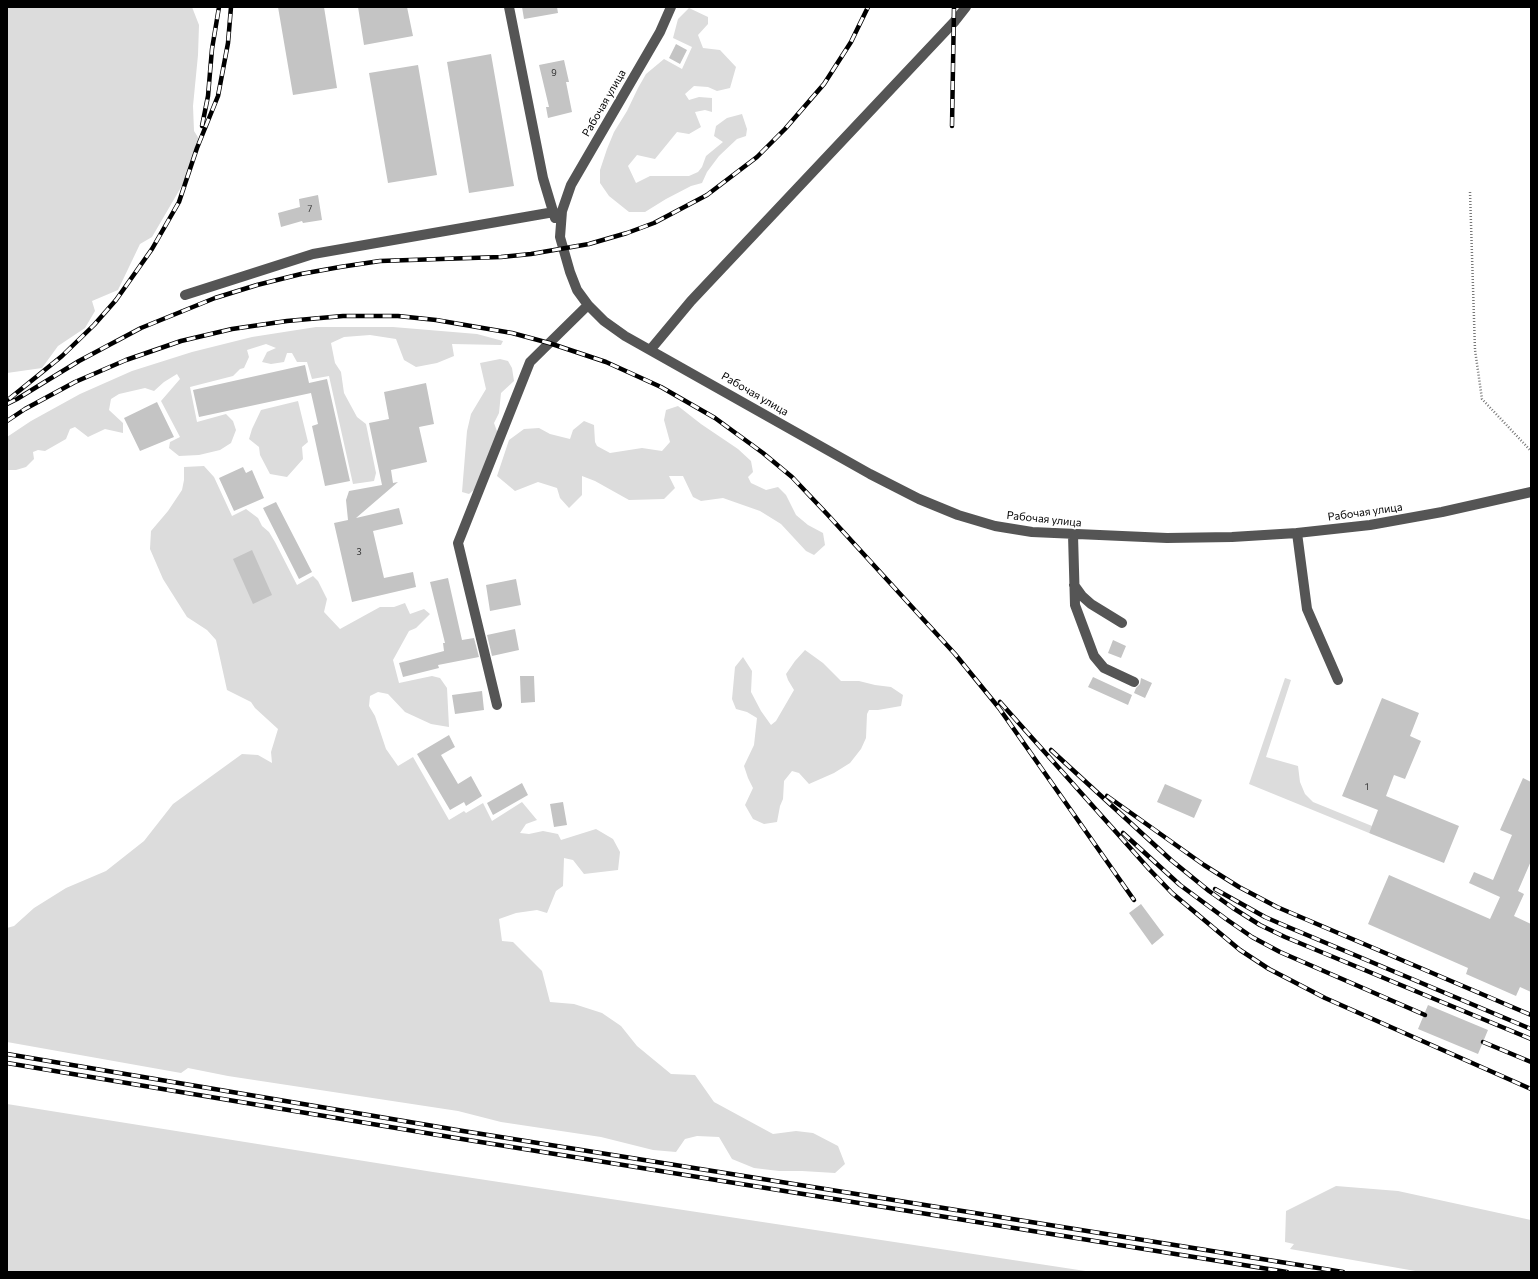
<!DOCTYPE html>
<meta charset="utf-8">
<style>
body{margin:0}
#map{position:relative;width:1538px;height:1279px;overflow:hidden;background:#fff;font-family:Commissioner,sans-serif}
canvas{display:block}
.frame{position:absolute;inset:0;border:8px solid #000;pointer-events:none}
</style>
<div id="map">
<canvas width="1538" height="1279"></canvas>
<div class="frame"></div>
</div>
<script>
const ctx = document.querySelector('canvas').getContext('2d');
ctx.lineJoin = 'round';
function paint(path, color) { ctx.fillStyle = color; ctx.fill(path, 'evenodd'); }
const toPath = rows => new Path2D(rows.map(r => 'M' + r).join(''));
function strokePath(path, color, width, dash) { ctx.strokeStyle = color; ctx.lineWidth = width; ctx.lineCap = dash ? 'butt' : 'round'; ctx.setLineDash(dash || []); ctx.stroke(path); }
function label(font, color, halo, rows, align = 'center') {
  ctx.font = font + ' Commissioner,sans-serif'; ctx.lineWidth = 4; ctx.setLineDash([]); ctx.textBaseline = 'middle'; ctx.strokeStyle = halo; ctx.fillStyle = color; for (const [text, x, y, turn = 0] of rows) {
    ctx.save(); ctx.translate(x, y); ctx.rotate((+turn || 0) * Math.PI / 180); ctx.textAlign = isNaN(turn) ? turn : align; if (halo) ctx.strokeText(text, 0, 0); ctx.fillText(text, 0, 0); ctx.restore();
  }
}
paint(toPath([
 [7,7,192,7,199,25,198,55,193,106,194,131,201,142,187,177,152,237,140,244,118,290,92,301,95,311,85,328,58,346,42,368,7,373],
 [689,8,708,17,708,24,698,35,703,48,720,50,736,67,730,88,717,91,708,87,694,86,685,94,689,100,699,97,712,98,712,112,705,110,695,112,701,127,689,134,677,132,655,159,637,155,628,166,636,183,650,176,689,176,698,172,702,167,706,156,723,142,714,136,716,126,727,118,742,114,747,129,746,136,737,139,719,156,707,172,702,183,691,186,666,199,645,212,629,212,609,196,600,183,600,170,607,149,614,132,627,111,638,88,646,74,664,59,682,69,692,47,673,38,678,19],
 [316,327,393,327,477,334,503,341,501,345,452,344,454,356,437,363,416,367,404,360,396,339,370,335,344,337,331,343,335,363,341,372,344,393,357,417,366,424,376,473,374,481,353,484,329,376,312,379,307,362,297,362,292,353,287,353,284,362,271,364,262,362,267,352,276,348,266,344,247,350,249,357,244,368,240,369,233,376,190,387,197,422,226,414,233,421,236,430,231,443,220,450,199,455,179,456,169,448,170,442,180,437,161,401,180,379,177,374,164,382,154,391,145,388,119,394,111,399,109,410,123,423,123,433,105,429,88,437,75,427,70,429,66,439,45,451,38,450,33,452,34,459,26,467,16,470,7,470,7,437,31,421,80,394,132,371,192,352,252,337],
 [500,359,508,361,512,368,514,381,501,393,499,413,494,423,498,434,474,490,469,494,462,492,467,431,471,414,486,389,480,363],
 [298,401,308,442,302,447,303,459,287,477,270,474,260,455,259,447,249,439,252,429,261,410],
 [678,406,701,424,738,449,751,461,753,472,748,477,751,483,766,490,778,487,786,495,796,515,808,525,823,533,825,545,814,555,806,551,781,524,760,511,723,498,701,501,693,497,683,476,669,476,675,488,664,499,629,500,595,481,582,476,582,495,569,508,560,498,557,488,538,482,515,491,497,476,509,440,524,429,539,428,550,434,570,439,573,430,584,421,594,425,595,442,597,446,610,453,642,448,662,451,670,442,664,420,666,410],
 [204,466,214,477,232,516,246,509,258,518,262,526,269,532,275,542,297,585,313,576,318,581,327,599,324,612,340,629,380,607,394,607,405,603,410,614,424,609,430,614,416,628,409,631,393,660,399,683,432,676,440,678,447,688,449,727,431,724,405,712,388,694,378,692,370,696,369,706,375,716,386,749,398,766,413,757,449,820,464,811,466,813,483,803,492,821,522,802,537,820,526,824,520,833,529,834,543,831,558,834,561,840,596,829,613,839,620,852,618,870,584,874,573,860,564,858,563,886,556,891,547,913,537,910,516,913,499,919,502,941,513,942,542,971,550,1002,574,1004,602,1013,621,1026,637,1046,671,1074,695,1075,714,1102,773,1134,796,1131,813,1133,838,1146,845,1164,835,1173,802,1171,779,1171,754,1168,732,1159,719,1137,697,1136,685,1139,676,1152,653,1150,601,1137,501,1122,458,1111,228,1076,188,1068,181,1073,7,1042,7,928,14,926,34,908,66,888,106,871,144,841,173,804,242,754,258,755,272,763,271,752,278,729,255,708,251,702,227,690,216,640,207,630,187,617,163,579,150,549,151,531,168,511,182,490,184,480,184,467],
 [805,650,823,663,841,681,859,681,875,685,891,687,903,695,901,706,878,710,869,710,867,714,866,738,861,749,850,763,834,773,809,784,799,773,792,771,784,781,783,799,780,806,777,822,764,824,753,819,745,805,753,788,748,778,744,766,754,745,757,718,747,712,736,709,732,699,735,667,743,657,752,671,751,692,761,711,771,725,776,721,794,690,788,680,786,674,795,661],
 [1285,678,1291,680,1266,757,1298,766,1300,782,1305,794,1313,802,1372,826,1369,833,1249,784],
 [7,1104,433,1172,1092,1272,7,1272],
 [1336,1186,1398,1191,1531,1220,1531,1272,1421,1272,1290,1249,1294,1244,1285,1242,1286,1211]
]), '#dcdcdc');
paint(toPath([
 [278,7,324,7,337,88,293,95],
 [358,7,407,7,413,36,364,45],
 [522,7,557,7,558,13,524,19],
 [676,44,687,50,680,64,669,58],
 [491,54,514,186,469,193,447,62],
 [564,60,569,82,566,82,572,112,548,118,546,107,549,107,539,65],
 [418,65,437,175,388,183,369,73],
 [318,195,322,220,303,223,302,221,281,227,278,213,300,207,299,199],
 [305,365,309,383,327,379,350,481,325,486,312,426,318,424,311,393,199,417,193,390],
 [426,383,434,424,419,427,427,462,391,470,393,483,398,482,356,518,399,508,403,524,373,531,384,578,413,572,416,587,352,602,334,523,348,520,346,500,349,491,382,485,369,423,389,419,384,392],
 [157,402,174,437,140,451,124,418],
 [243,467,246,473,252,470,264,498,234,511,219,478],
 [276,502,312,572,299,579,263,508],
 [252,550,272,595,253,604,233,559],
 [448,578,462,640,474,638,479,657,438,665,439,668,403,677,399,663,444,651,443,643,445,643,430,582],
 [516,579,521,605,490,611,486,585],
 [515,629,519,650,492,656,487,635],
 [1113,640,1126,646,1121,658,1108,653],
 [520,676,534,676,535,702,521,703],
 [1093,677,1132,695,1128,705,1088,687],
 [1141,678,1152,683,1145,698,1134,693,1136,688,1140,684],
 [482,691,484,710,455,714,452,695],
 [1382,698,1419,713,1410,736,1421,741,1405,779,1394,775,1386,796,1459,826,1444,863,1369,833,1378,810,1342,796],
 [449,735,455,747,441,755,458,784,471,776,482,796,466,806,464,802,450,810,417,754],
 [1523,778,1531,782,1531,861,1518,891,1524,894,1514,916,1531,924,1531,992,1520,987,1516,996,1466,974,1468,968,1368,924,1389,875,1490,919,1500,897,1469,883,1474,872,1493,880,1512,835,1500,830],
 [522,783,528,795,493,815,487,803],
 [1165,784,1202,800,1194,818,1157,802],
 [563,802,567,825,554,827,550,804],
 [1141,904,1164,935,1152,945,1129,913],
 [1428,1005,1488,1030,1478,1054,1418,1029]
]), '#c4c4c4');
strokePath(toPath([
 [1470,192,1475,350,1482,399,1531,451]
]), '#777', 2.5, [1, 2]);
strokePath(toPath([
 [509,7,543,178,555,218],
 [671,7,660,32,571,185,562,211,560,237,570,272,577,290,588,305,604,321,625,336,870,474,919,499,958,515,995,526,1032,532,1167,538,1232,537,1297,533,1370,525,1442,512,1531,492],
 [185,295,313,254,554,212],
 [651,349,691,301,955,21,966,7],
 [1297,533,1307,609,1338,680],
 [1073,535,1075,605,1094,656,1104,668,1134,682],
 [1074,585,1082,596,1091,604,1122,623],
 [497,705,458,543,530,362,588,305]
]), '#555', 10);
const rail = toPath([
 [202,126,208,96,212,49,219,7],
 [952,126,954,7],
 [9,399,62,356,94,325,116,300,152,249,179,202,197,148,218,96,228,43,231,7],
 [7,404,17,399,79,361,141,328,215,298,257,285,301,274,340,267,380,261,501,257,531,254,589,244,627,233,654,223,707,195,757,157,785,129,824,84,851,42,868,7],
 [7,421,25,409,75,382,126,360,181,341,232,329,287,321,343,316,398,316,436,320,512,333,549,343,606,362,661,387,715,418,763,453,792,477,827,514,955,654,999,708,1134,900],
 [1000,702,1149,869,1172,893,1240,950,1269,969,1325,998,1531,1089],
 [1051,750,1171,860,1209,891,1233,908,1260,925,1285,937,1531,1039],
 [1107,796,1204,865,1239,887,1277,907,1531,1015],
 [1123,833,1180,885,1226,919,1252,937,1280,952,1425,1015],
 [1215,889,1265,917,1288,927,1531,1029],
 [1483,1042,1531,1062],
 [7,1054,463,1131,1343,1272],
 [7,1063,462,1139,1287,1272]
]);
strokePath(rail, '#000', 4.5);
strokePath(rail, '#fff', 3, [9]);
label('9px', '#313131', null, [
 ["9",554,73],
 ["7",310,209],
 ["3",359,552],
 ["1",1367,787]
]);
label('11px', '#000', '#fff', [
 ["Рабочая улица",604,103,-60],
 ["Рабочая улица",755,394,30],
 ["Рабочая улица",1365,512,-8],
 ["Рабочая улица",1044,519,6]
]);
</script>
